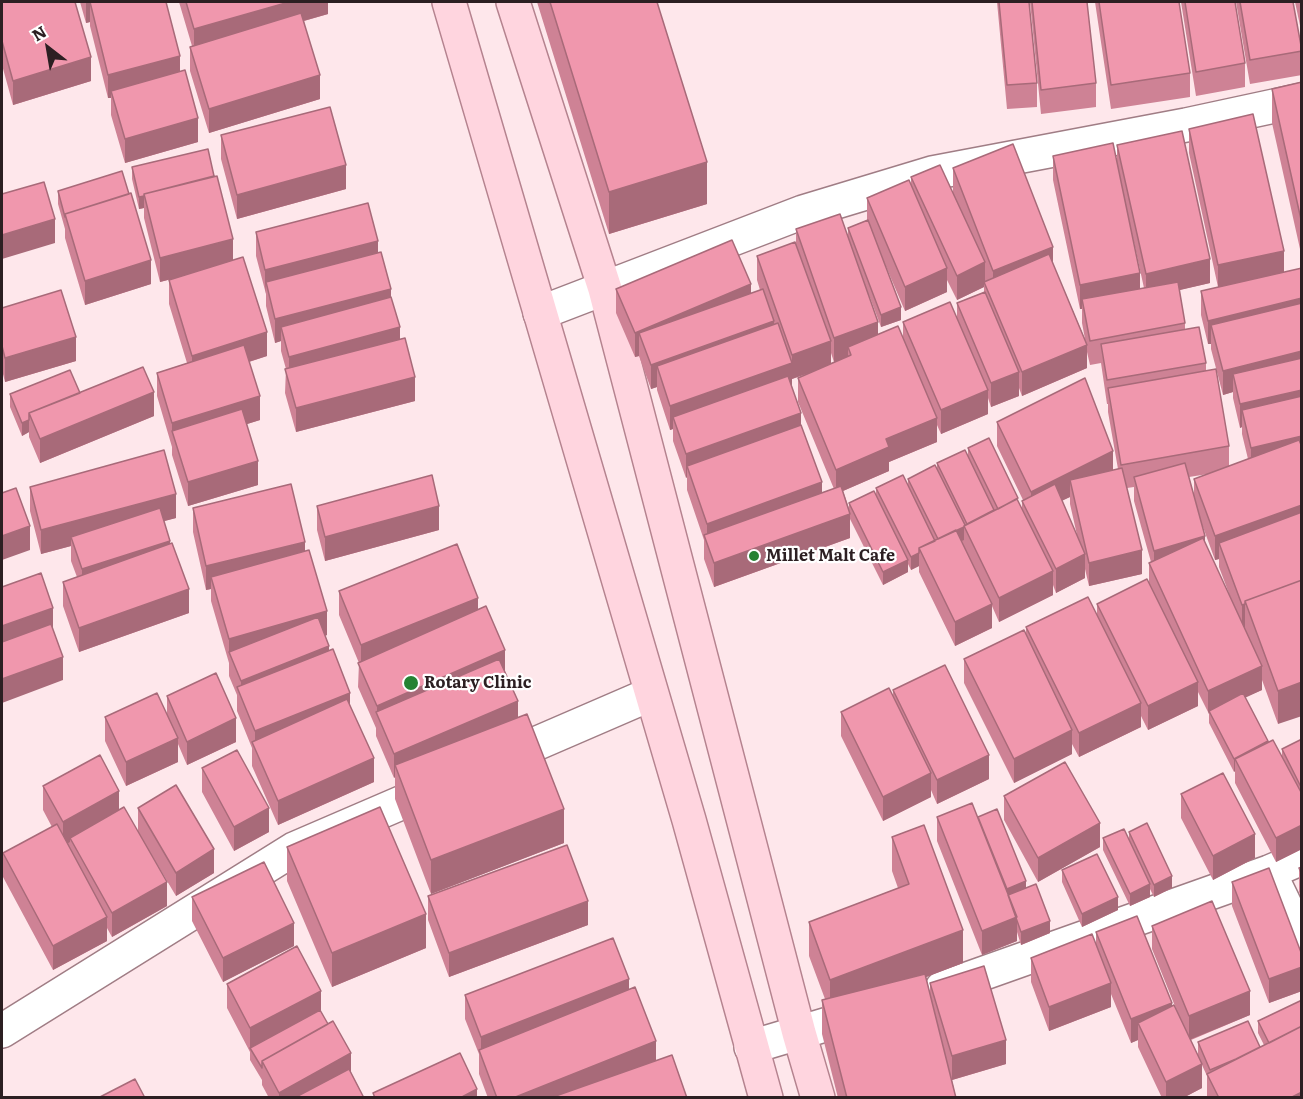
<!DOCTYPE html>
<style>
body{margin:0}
#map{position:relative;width:1303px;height:1099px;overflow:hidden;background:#fee7eb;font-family:Literata,serif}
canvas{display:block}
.frame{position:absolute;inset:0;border:3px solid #2c1f22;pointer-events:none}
.north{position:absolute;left:18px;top:18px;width:60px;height:60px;-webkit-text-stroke:4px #fff;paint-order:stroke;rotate:329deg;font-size:16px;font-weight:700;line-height:24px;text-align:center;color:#2c1f22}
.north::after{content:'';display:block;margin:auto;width:21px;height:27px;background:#2c1f22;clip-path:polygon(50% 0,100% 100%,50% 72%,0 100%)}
</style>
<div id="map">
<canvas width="1303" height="1099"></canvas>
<div class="frame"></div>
<div class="north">N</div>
</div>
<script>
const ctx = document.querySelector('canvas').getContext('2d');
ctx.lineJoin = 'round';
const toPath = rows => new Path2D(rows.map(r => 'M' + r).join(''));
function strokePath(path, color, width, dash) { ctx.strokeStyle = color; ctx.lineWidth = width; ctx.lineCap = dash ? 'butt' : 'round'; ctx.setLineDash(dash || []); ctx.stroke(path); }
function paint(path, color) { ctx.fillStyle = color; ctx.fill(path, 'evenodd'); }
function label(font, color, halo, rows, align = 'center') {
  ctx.font = font + ' Literata,serif'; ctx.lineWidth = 4.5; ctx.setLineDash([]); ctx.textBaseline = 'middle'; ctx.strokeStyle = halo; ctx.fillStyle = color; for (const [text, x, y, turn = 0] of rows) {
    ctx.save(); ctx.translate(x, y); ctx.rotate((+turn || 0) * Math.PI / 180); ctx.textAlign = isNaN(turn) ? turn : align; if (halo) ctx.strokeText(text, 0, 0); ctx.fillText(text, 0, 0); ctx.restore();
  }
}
const street = toPath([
 [540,313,803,212,932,173,1186,125,1302,100],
 [496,761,651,694],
 [1269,872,1302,940],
 [942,988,1269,872,1302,858],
 [2,1031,294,849,438,787],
 [751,1047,865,1013]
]);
const primary = toPath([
 [449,2,689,820,766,1098],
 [513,2,605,289,799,1033,818,1098]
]);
strokePath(street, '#a07d85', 36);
strokePath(primary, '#b5838f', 36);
strokePath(street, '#fff', 33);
strokePath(primary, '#ffd5df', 33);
paint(toPath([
 [2,2,91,81,13,105,2,65],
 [80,2,166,2,180,71,198,142,125,163,111,115,111,98,108,98,90,26,90,22,86,23],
 [179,2,328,2,328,14,304,21,320,99,209,133,190,71,190,47,192,46],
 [537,2,657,2,707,204,609,234],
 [997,2,1029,2,1037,83,1037,107,1007,109],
 [1030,2,1087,2,1096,83,1096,107,1041,114],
 [1095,2,1179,2,1190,73,1190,97,1111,109],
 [1181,2,1235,2,1245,63,1245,87,1196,96],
 [1236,2,1293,2,1302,51,1302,75,1250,84],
 [1295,2,1302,2,1302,35],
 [1302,82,1302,258,1272,123,1272,89],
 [1189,129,1284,251,1278,724,1262,680,1262,690,1245,697,1268,742,1282,757,1282,749,1302,739,1302,849,1276,862,1235,783,1235,771,1234,772,1209,723,1209,714,1198,692,1198,706,1148,730,1141,716,1141,727,1079,757,1072,744,1072,754,1014,783,964,683,964,659,1026,635,1026,627,1097,616,1097,604,1149,582,1149,563,1151,562,1134,501,1134,487,1127,488,1142,574,1089,586,1085,569,1085,578,1056,593,1053,585,1053,595,999,622,992,606,992,628,955,646,919,572,919,566,911,570,908,564,908,572,883,585,850,519,850,538,714,587,704,559,704,540,687,490,687,477,686,478,673,441,673,429,670,430,657,390,657,387,651,389,639,356,635,357,616,313,616,289,751,293,760,290,757,280,757,256,796,245,796,229,848,235,848,228,867,220,867,198,911,184,911,177,953,192,953,168,1053,264,1085,339,1082,323,1082,309,1080,309,1053,180,1053,156,1117,165,1117,145,1210,283,1179,290,1185,323,1185,329,1206,363,1206,371,1229,446,1229,466,1248,459,1242,434,1242,427,1240,428,1233,398,1233,392,1223,395,1211,349,1211,344,1208,344,1201,315,1201,291,1218,287,1189,153],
 [1133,238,1144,288,1140,289],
 [881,255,905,311,947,292,947,280,957,300,984,287,984,292,957,303,957,318,903,322,903,337,878,335,869,295,881,327,901,320],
 [1087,352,1090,365,1101,363,1107,404,1108,404,1108,412,1118,469,1113,470,997,422,997,446,1023,500,1022,501,1022,508,1018,502,968,448,968,456,937,463,937,468,908,479,908,486,876,488,876,496,849,503,849,508,843,491,889,471,889,462,937,442,937,425,941,434,988,414,988,398,991,407,1019,396,1019,388,1022,396,1087,368],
 [831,353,834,362,831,363],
 [806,374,798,378,798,402,834,489,822,493,801,425,792,387,792,379],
 [1208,474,1194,479,1194,495,1189,477],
 [1070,497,1070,504,1077,535,1062,500],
 [1203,527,1215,560,1219,559,1219,567,1231,599,1205,543],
 [221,135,346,189,237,219,221,159],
 [132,167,233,260,267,356,249,362,260,420,247,424,258,485,188,506,172,455,172,447,157,396,157,373,187,363,169,304,169,280,183,276,160,282,144,218,144,208,139,209,132,179],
 [58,191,151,284,85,305,65,238,65,229,58,204],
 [256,232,378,253,391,297,400,339,415,401,296,432,285,393,286,369,281,351,281,341,275,343,266,306,266,294,256,256],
 [2,308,76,361,5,382,2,370],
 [80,393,154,416,40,463,29,437,29,432,22,436,10,407,10,394],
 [30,487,176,518,164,521,189,613,79,652,63,606,63,582,77,577,71,561,71,546,41,554,30,511],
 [317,506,439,530,325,561,317,530],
 [193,508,305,551,327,635,325,636,329,650,350,705,374,782,278,825,252,766,252,748,237,711,237,695,229,676,229,663,211,601,211,589,206,590,193,532],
 [339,591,478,610,505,672,518,717,564,843,431,894,395,799,395,777,394,778,376,736,376,728,358,687,359,663,339,615],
 [893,690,989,779,937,804,931,790,931,797,883,821,841,736,841,712,893,698],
 [167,696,236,742,187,765,178,744,178,762,126,786,105,741,105,717,167,715],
 [202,768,269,832,234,851,202,792],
 [43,786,119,810,138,831,138,808,214,873,176,896,148,849,167,906,112,937,107,928,107,941,53,970,3,877,3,853,52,827,43,810],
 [1181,794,1255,858,1213,880,1181,818],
 [1004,796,1100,847,1038,882,1004,820],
 [937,817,978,820,978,817,1026,888,1050,933,1021,945,1017,932,1017,941,982,955,937,841],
 [1129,832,1172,888,1154,897,1150,889,1150,897,1130,906,1103,850,1103,838,1129,838],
 [892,837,963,963,926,977,930,993,930,983,1006,1064,952,1080,956,1098,838,1098,822,1034,822,1000,825,999,809,956,809,922,898,888,892,871],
 [287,847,426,948,332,987,287,881],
 [1302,867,1302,899,1299,892,1299,868],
 [1062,870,1118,910,1082,927,1062,882],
 [1232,882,1302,955,1302,991,1269,1003,1232,906],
 [428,896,588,925,449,977,428,920],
 [192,897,294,946,223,982,192,921],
 [1152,926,1250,1015,1191,1040,1198,1055,1198,1042,1260,1047,1264,1045,1258,1033,1258,1021,1302,1098,1207,1098,1207,1076,1202,1065,1202,1088,1183,1098,1162,1098,1138,1047,1138,1040,1131,1043,1111,994,1111,1007,1049,1031,1031,982,1031,958,1096,945,1096,932,1172,1006,1181,1021,1152,949],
 [227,984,321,1013,364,1098,269,1098,262,1085,262,1080,250,1060,250,1052,227,1008],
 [629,990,656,1061,687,1098,488,1098,479,1074,479,1054,465,1019,465,995]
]), '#ce8295');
paint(toPath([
 [86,2,157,2,90,2,90,22,86,23],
 [289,2,328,2,328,14,194,52,194,29],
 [180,56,180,80,111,91,111,98,108,98,108,75],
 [91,57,91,81,13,105,13,81],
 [320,75,320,99,209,133,209,109],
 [198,118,198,142,125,163,125,139],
 [707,162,707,204,609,234,609,192],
 [346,165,346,189,237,219,237,195],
 [144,196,144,208,139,209,139,197],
 [55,219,55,243,2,259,2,235],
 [233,239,233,263,160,282,160,258],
 [378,241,378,265,266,282,265,294,265,270],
 [1053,247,1053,270,993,295,993,271],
 [1284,251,1284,275,1218,289,1218,265],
 [1210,259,1210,283,1146,298,1146,274],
 [151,260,151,284,85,305,85,281],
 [985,262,985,285,984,282,984,287,957,300,957,276],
 [947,268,947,292,905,311,905,287],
 [1140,273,1140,297,1082,299,1082,309,1080,309,1080,285],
 [751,284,751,308,639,333,639,356,635,357,635,333],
 [391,289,391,313,281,327,281,341,275,343,275,319],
 [1302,298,1302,322,1211,325,1211,344,1208,344,1208,321],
 [901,307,901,320,881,327,881,315],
 [774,321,774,345,657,366,657,387,651,389,651,365],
 [878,322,878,346,848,347,848,357,834,362,834,338],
 [400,327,400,351,289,381,289,357],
 [267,332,267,356,192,380,192,356],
 [76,337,76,361,5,382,5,358],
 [831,341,831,365,792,379,792,387,673,417,673,429,670,430,670,406,792,363,792,355],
 [1087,345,1087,368,1022,396,1022,372],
 [1302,351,1302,375,1233,374,1233,392,1223,395,1223,371],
 [1019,372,1019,396,991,407,991,383],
 [415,377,415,401,296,432,296,408],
 [988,390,988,414,941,434,941,410],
 [1302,390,1302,414,1242,410,1242,427,1240,428,1240,404],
 [154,392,154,416,40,463,40,439],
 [260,396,260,420,177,446,172,431,172,423],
 [801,413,801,437,687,466,687,477,686,478,686,454],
 [937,418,937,442,889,462,889,471,836,494,836,470,886,439],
 [29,420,29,432,22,436,22,423],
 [1302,436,1302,460,1251,472,1251,448],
 [1113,451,1113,475,1070,480,1070,497,1031,516,1031,492],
 [258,461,258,485,188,506,188,482],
 [822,482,822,506,707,543,707,524],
 [176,494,176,518,74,545,71,537,71,546,41,554,41,530],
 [1302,505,1302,528,1219,543,1219,559,1215,560,1215,536],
 [439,506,439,530,325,561,325,537],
 [850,514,850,538,714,587,714,563],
 [30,526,30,550,2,560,2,536],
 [964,527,964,540,938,552,938,540],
 [1205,536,1205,560,1154,575,1154,551],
 [170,541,170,565,82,593,82,569],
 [305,542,305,565,211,577,211,589,206,590,206,566],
 [1142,550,1142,574,1089,586,1089,563],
 [919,553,919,566,911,570,911,557],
 [1085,554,1085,578,1056,593,1056,569],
 [908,560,908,572,883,585,883,572],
 [1053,571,1053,595,999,622,999,598],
 [189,589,189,613,79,652,79,628],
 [478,598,478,622,361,669,361,645],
 [992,604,992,628,955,646,955,622],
 [1245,604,1245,628,1242,629,1242,605],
 [53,608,53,632,2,650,2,626],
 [327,611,327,635,233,662,229,652,229,663,229,639],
 [329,646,329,670,241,697,241,681],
 [505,650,505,674,377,714,377,706],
 [63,657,63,680,2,703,2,679],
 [1262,666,1262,690,1210,714,1209,711,1208,714,1208,691],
 [1198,682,1198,706,1148,730,1148,706],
 [1302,682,1302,716,1278,724,1278,691],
 [350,693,350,717,255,749,255,731],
 [518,701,518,725,395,765,395,777,394,778,394,754],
 [1141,703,1141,727,1079,757,1079,733],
 [236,718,236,742,187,765,187,742],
 [1072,730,1072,754,1014,783,1014,759],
 [178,738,178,762,126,786,126,762],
 [1268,741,1268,753,1235,759,1235,771,1234,772,1234,759],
 [989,755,989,779,937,804,937,780],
 [374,758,374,782,278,825,278,801],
 [931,773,931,797,883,821,883,797],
 [119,791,119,815,70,838,70,842,63,846,63,822],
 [269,808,269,832,234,851,234,827],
 [564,809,564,843,431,894,431,860],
 [1100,823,1100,847,1038,882,1038,858],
 [1302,825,1302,849,1276,862,1276,838],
 [1255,834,1255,858,1213,880,1213,856],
 [214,849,214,873,176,896,176,873],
 [1172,876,1172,888,1154,897,1154,885],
 [1026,881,1026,893,1007,901,1007,889],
 [167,882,167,906,112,937,112,913],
 [1150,884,1150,897,1130,906,1130,894],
 [1118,897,1118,910,1082,927,1082,914],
 [588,901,588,925,449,977,449,953],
 [426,914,426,948,332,987,332,953],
 [107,917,107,941,53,970,53,946],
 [1017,917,1017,941,982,955,982,931],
 [1050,921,1050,933,1021,945,1021,932],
 [294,923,294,946,223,982,223,958],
 [963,930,963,963,830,1014,830,980],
 [1302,967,1302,991,1269,1003,1269,979],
 [629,979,629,1003,481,1057,481,1037],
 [1111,983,1111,1007,1049,1031,1049,1007],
 [321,991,321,1015,250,1048,250,1052,250,1028],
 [1250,991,1250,1015,1189,1040,1189,1016],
 [1172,1003,1172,1027,1138,1023,1138,1040,1131,1043,1131,1019],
 [1006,1040,1006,1064,952,1080,952,1056],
 [656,1041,656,1065,573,1098,513,1098],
 [351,1053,351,1077,314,1098,279,1098,279,1093],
 [1202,1064,1202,1088,1183,1098,1166,1098,1166,1082],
 [477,1089,477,1098,460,1098],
 [1302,1092,1302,1098,1290,1098]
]), '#a86a79');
const building = toPath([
 [2,2,75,2,91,57,13,81,2,41,2,2],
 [90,2,166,2,180,56,108,75,90,2],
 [186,2,289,2,194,29,186,2],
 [550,2,657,2,707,162,609,192,550,2],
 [999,2,1029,2,1037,83,1007,85,999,2],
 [1032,2,1087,2,1096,83,1041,90,1032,2],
 [1099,2,1179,2,1190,73,1111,85,1099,2],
 [1185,2,1235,2,1245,63,1196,72,1185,2],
 [1240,2,1293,2,1302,51,1250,60,1240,2],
 [301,13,320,75,209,109,190,47,301,13],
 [185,70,198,118,125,139,111,91,185,70],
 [1302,82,1302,224,1272,89,1302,82],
 [330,107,346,165,237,195,221,135,330,107],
 [1253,114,1284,251,1218,265,1189,129,1253,114],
 [1182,131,1210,259,1146,274,1117,145,1182,131],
 [1113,143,1140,273,1080,285,1053,156,1113,143],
 [1013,144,1053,247,993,271,953,168,1013,144],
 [208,149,214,176,144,194,144,196,139,197,132,167,208,149],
 [940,165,985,262,957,276,911,177,940,165],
 [122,171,129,194,65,214,65,217,58,191,122,171],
 [217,176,233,239,160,258,144,194,217,176],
 [909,180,947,268,905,287,867,198,909,180],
 [44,182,55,219,2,235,2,194,44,182],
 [131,193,151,260,85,281,65,214,131,193],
 [368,203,378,241,265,270,256,232,368,203],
 [840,214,878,322,834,338,796,229,840,214],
 [868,220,901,307,881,315,848,228,868,220],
 [732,240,751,284,635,333,616,289,732,240],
 [795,242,831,341,792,355,757,256,795,242],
 [381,252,391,289,275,319,266,282,381,252],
 [1049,254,1087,345,1022,372,984,282,1049,254],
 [243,257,267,332,192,356,169,280,243,257],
 [1302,268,1302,298,1208,321,1201,291,1302,268],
 [1178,282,1185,323,1090,341,1082,299,1178,282],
 [763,289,774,321,651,365,639,333,763,289],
 [61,290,76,337,5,358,2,346,2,308,61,290],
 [985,292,1019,372,991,383,957,303,985,292],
 [391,297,400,327,289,357,281,327,391,297],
 [950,302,988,390,941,410,903,322,950,302],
 [1302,303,1302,351,1223,371,1211,325,1302,303],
 [778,323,792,363,670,406,657,366,778,323],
 [898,326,937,418,886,439,889,447,836,470,798,378,851,355,848,347,898,326],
 [1199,327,1206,363,1107,380,1101,344,1199,327],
 [405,338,415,377,296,408,285,369,405,338],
 [244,345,260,396,172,423,157,373,244,345],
 [1302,358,1302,390,1240,404,1233,374,1302,358],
 [143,367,154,392,40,439,29,413,143,367],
 [1216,369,1229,446,1121,465,1108,388,1216,369],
 [70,370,80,393,29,413,29,420,22,423,10,394,70,370],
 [788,376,801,413,686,454,673,417,788,376],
 [1085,378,1113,451,1031,492,997,422,1085,378],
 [1302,396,1302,436,1251,448,1242,410,1302,396],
 [242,409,258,461,188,482,172,431,242,409],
 [801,425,822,482,707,524,687,466,801,425],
 [989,438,1018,498,998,509,968,448,989,438],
 [1299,440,1302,447,1302,505,1215,536,1194,479,1299,440],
 [164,450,176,494,41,530,30,487,164,450],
 [965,450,994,510,967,524,937,463,965,450],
 [1185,463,1205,536,1154,551,1134,477,1185,463],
 [935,465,965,525,964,526,964,527,938,539,908,479,935,465],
 [1122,468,1142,550,1089,563,1070,480,1122,468],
 [432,475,439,506,325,537,317,506,432,475],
 [903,475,935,541,919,548,919,553,911,557,876,488,903,475],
 [291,484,305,542,206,566,193,508,291,484],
 [1055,484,1085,554,1056,569,1022,501,1055,484],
 [841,486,850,514,714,563,704,535,841,486],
 [16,488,30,526,2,536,2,493,16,488],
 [874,491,908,560,883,572,849,503,874,491],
 [1017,499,1053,571,999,598,964,526,1017,499],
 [160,508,170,541,82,569,71,537,160,508],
 [1302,512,1302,580,1245,601,1245,604,1242,605,1219,543,1302,512],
 [956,530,992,604,955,622,919,548,956,530],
 [1203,538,1262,666,1208,691,1149,563,1203,538],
 [172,543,189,589,79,628,63,582,172,543],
 [457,544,478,598,361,645,339,591,457,544],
 [309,550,327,611,229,639,211,577,309,550],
 [41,573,53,608,2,626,2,587,41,573],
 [1147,579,1198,682,1148,706,1097,604,1147,579],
 [1302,580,1302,682,1278,691,1245,601,1302,580],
 [1088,597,1141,703,1079,733,1026,627,1088,597],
 [486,606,505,650,377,706,358,663,486,606],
 [318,617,329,646,241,681,229,652,318,617],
 [51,624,63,657,2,679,2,642,51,624],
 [1024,630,1072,730,1014,759,964,659,1024,630],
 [333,649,350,693,255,731,237,687,333,649],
 [499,659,518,701,394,754,376,712,499,659],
 [945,665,989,755,937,780,893,690,945,665],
 [216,673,236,718,187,742,167,696,216,673],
 [889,688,931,773,883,797,841,712,889,688],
 [157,693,178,738,126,762,105,717,157,693],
 [1243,693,1268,741,1234,759,1209,711,1243,693],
 [347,699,374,758,278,801,252,742,347,699],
 [527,714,564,809,431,860,395,765,527,714],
 [1302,739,1302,789,1282,749,1302,739],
 [1273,740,1302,794,1302,825,1276,838,1235,759,1273,740],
 [237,750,269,808,234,827,202,768,237,750],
 [100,755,119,791,63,822,43,786,100,755],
 [1065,762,1100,823,1038,858,1004,796,1065,762],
 [1223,773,1255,834,1213,856,1181,794,1223,773],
 [176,785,214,849,176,873,138,808,176,785],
 [972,803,1017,917,982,931,937,817,972,803],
 [124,807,167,882,112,913,70,838,124,807],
 [380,807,426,914,332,953,287,847,380,807],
 [997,809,1026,881,1007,889,978,817,997,809],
 [1147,823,1172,876,1154,885,1129,832,1147,823],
 [57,824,107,917,53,946,3,853,57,824],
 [924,825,963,930,830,980,809,922,909,884,892,837,924,825],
 [1124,829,1150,884,1130,894,1103,838,1124,829],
 [567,845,588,901,449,953,428,896,567,845],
 [1097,854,1118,897,1082,914,1062,870,1097,854],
 [264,862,294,923,223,958,192,897,264,862],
 [1302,867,1302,875,1299,868,1302,867],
 [1269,868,1302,955,1302,967,1269,979,1232,882,1269,868],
 [1036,884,1050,921,1021,932,1008,895,1036,884],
 [1212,901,1250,991,1189,1016,1152,926,1212,901],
 [1137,916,1172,1003,1131,1019,1096,932,1137,916],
 [1092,934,1111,983,1049,1007,1031,958,1092,934],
 [613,938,629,979,481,1037,465,995,613,938],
 [297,946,321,991,250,1028,227,984,297,946],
 [984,966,1006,1040,952,1056,930,983,984,966],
 [925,974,956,1098,847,1098,822,1000,925,974],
 [635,987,656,1041,513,1098,497,1098,479,1050,635,987],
 [1302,1000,1302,1026,1269,1043,1258,1021,1302,1000],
 [1174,1005,1202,1064,1166,1082,1138,1023,1174,1005],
 [320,1010,328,1024,262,1061,262,1068,250,1048,320,1010],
 [333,1021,351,1053,279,1093,262,1061,333,1021],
 [1248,1021,1260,1047,1236,1059,1210,1070,1198,1042,1248,1021],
 [1302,1026,1302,1092,1290,1098,1219,1098,1207,1074,1302,1026],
 [460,1053,477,1089,460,1098,375,1098,373,1093,460,1053],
 [672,1055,687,1098,550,1098,672,1055],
 [349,1069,364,1098,294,1098,349,1069],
 [135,1079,145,1098,98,1098,135,1079]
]);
paint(building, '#f097ad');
strokePath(building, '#a86a79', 1.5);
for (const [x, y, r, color] of [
 [754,556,6,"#268233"],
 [411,683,8,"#268233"]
]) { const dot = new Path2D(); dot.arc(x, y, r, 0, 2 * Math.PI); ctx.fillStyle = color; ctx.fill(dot); strokePath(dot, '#fff', 2); }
label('bold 16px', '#2c1f22', '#fff', [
 ["Millet Malt Cafe",766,556],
 ["Rotary Clinic",424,683]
], 'left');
</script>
